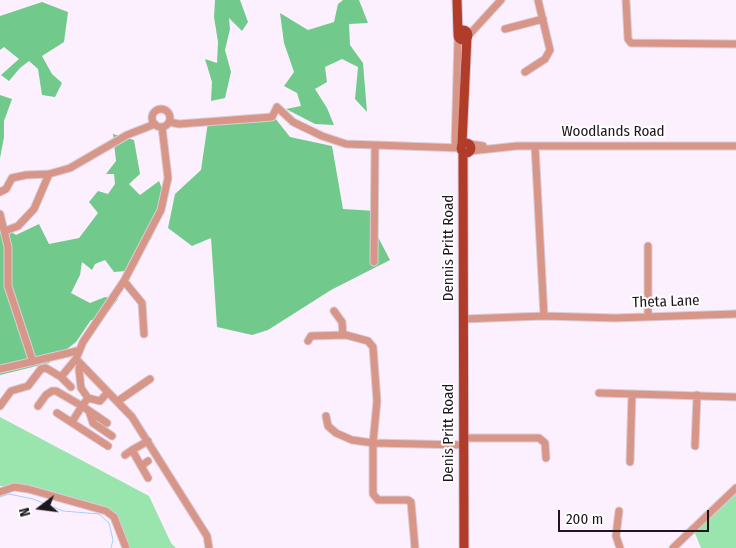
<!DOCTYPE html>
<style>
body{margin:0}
#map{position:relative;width:736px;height:548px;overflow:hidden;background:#fdf0fe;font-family:"Fira Sans Condensed",sans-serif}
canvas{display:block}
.north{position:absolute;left:15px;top:483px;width:50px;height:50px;-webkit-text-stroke:4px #fff;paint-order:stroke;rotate:255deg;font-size:14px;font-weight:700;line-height:20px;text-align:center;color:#1d161d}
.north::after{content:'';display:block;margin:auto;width:18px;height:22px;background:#1d161d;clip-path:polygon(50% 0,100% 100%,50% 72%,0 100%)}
.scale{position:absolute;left:558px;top:510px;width:151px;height:22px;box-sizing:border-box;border:2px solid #1d161d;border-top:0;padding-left:6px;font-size:15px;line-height:18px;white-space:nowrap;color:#1d161d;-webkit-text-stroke:4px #fff;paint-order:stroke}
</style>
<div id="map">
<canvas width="736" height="548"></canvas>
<div class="north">N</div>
<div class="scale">200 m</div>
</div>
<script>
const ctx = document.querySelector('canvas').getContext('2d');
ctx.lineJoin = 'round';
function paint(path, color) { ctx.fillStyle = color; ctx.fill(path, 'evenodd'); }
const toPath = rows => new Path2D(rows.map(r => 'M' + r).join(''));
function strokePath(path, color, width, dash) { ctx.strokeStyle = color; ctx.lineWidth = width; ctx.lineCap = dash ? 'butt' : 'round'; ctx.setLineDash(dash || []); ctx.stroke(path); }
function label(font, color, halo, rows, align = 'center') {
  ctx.font = font + ' "Fira Sans Condensed",sans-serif'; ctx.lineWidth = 4; ctx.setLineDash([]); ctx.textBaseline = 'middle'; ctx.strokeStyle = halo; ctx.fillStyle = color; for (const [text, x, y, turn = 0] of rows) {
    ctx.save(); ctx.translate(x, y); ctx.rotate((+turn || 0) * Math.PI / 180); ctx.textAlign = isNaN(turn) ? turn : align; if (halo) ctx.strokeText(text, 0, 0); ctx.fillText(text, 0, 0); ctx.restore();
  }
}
paint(toPath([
 [0,417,149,496,171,543,176,548,127,548,115,512,61,497,36,488,0,486],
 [736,494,736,548,701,548,694,531]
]), '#9ae4ad');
paint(toPath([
 [215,0,240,0,248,22,242,31,229,18,230,29,225,50,231,72,225,98,211,101,212,82,205,59,217,63,218,42,214,17],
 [343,0,359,0,368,23,349,24,350,45,363,63,367,112,355,99,358,67,342,59,325,67,327,82,315,89,327,108,334,125,315,124,286,109,301,106,297,93,284,86,294,72,284,43,280,13,308,30,334,22,338,4],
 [42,2,68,12,64,42,42,56,52,74,62,83,55,97,42,95,38,69,29,61,20,68,9,81,1,75,19,59,4,47,0,50,0,16],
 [0,95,12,99,4,121,4,137,0,158],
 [275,118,290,137,332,146,343,209,376,211,377,235,390,260,331,290,268,330,252,335,217,327,211,238,192,246,168,228,175,194,201,170,208,122],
 [113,134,134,140,140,174,129,184,140,195,159,181,167,201,151,239,135,256,126,271,114,272,105,260,95,264,92,270,82,262,80,275,71,293,90,303,105,297,118,299,103,319,91,320,76,342,49,363,0,375,0,225,16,235,39,224,49,244,79,238,98,213,89,202,98,191,108,194,115,184,114,174,106,174,116,161]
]), '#71ca8b');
strokePath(toPath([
 [0,497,9,494,33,499,63,511,99,514,109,523,113,540,111,548]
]), '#a4cff9', 1);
const minor = toPath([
 [626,0,628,39,631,43,736,44],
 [505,29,543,19],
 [468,36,501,0],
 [525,72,545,59,550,50,538,0],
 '152 118a9 9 0 1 1 18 0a9 9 0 1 1-18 0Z',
 [169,122,179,124,272,117,277,107,293,122,322,136,346,144,461,148],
 [162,127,168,178,161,210,124,281,83,342,76,359,132,417,207,536,209,548],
 [470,144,483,146],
 [535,146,544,316,615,318,736,314],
 [455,147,458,37],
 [470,151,517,146,736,146],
 [0,192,6,189,12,178,26,175,49,174,70,168,127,135,155,124],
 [0,214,8,247,8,286,33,362],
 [5,231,18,226,34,209,49,174],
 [648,246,648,316],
 [374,262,375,146],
 [124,281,142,303,144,334],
 [334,311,342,322,343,335],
 [463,319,544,316],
 [308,341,311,336,346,335,368,341,373,347,377,401,373,443,352,440,336,433,328,426,326,416],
 [80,365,79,369,81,388,88,398,100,401,108,392],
 [0,369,77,351],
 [61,377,71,387],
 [599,393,736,397],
 [118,401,150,379],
 [0,406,11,391,28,386,41,369,46,368,61,377,76,359],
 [38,406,46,395,52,391,56,391,82,406,88,398],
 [89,411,93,423,112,436],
 [57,413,108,446],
 [72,422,82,406,107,423],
 [463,438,539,438,545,443,546,458],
 [695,446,697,395],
 [132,450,148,441],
 [125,455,132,450,148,478],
 [630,462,632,394],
 [141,466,148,461],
 [0,492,14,487,28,489,106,511,114,517,126,548],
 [619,511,616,536,620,548],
 [415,548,411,502,408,500,378,500,373,494,373,443,463,445],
 [673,548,736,488]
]);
const major = toPath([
 [457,0,458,33],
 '458 35a5 5 0 1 1 10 0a5 5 0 1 1-10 0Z',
 '461 148a5 5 0 1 1 10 0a5 5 0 1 1-10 0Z',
 [462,144,467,36],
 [463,152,464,548]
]);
strokePath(minor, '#d9cdda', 9);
strokePath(major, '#d9cdda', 11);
strokePath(minor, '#d89689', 7);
strokePath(major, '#b23c2a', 9);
label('15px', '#1d161d', '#fff', [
 ["Woodlands Road",613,132],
 ["Dennis Pritt Road",449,248,-90],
 ["Theta Lane",666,302,-2],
 ["Denis Pritt Road",449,433,-90]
]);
</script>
